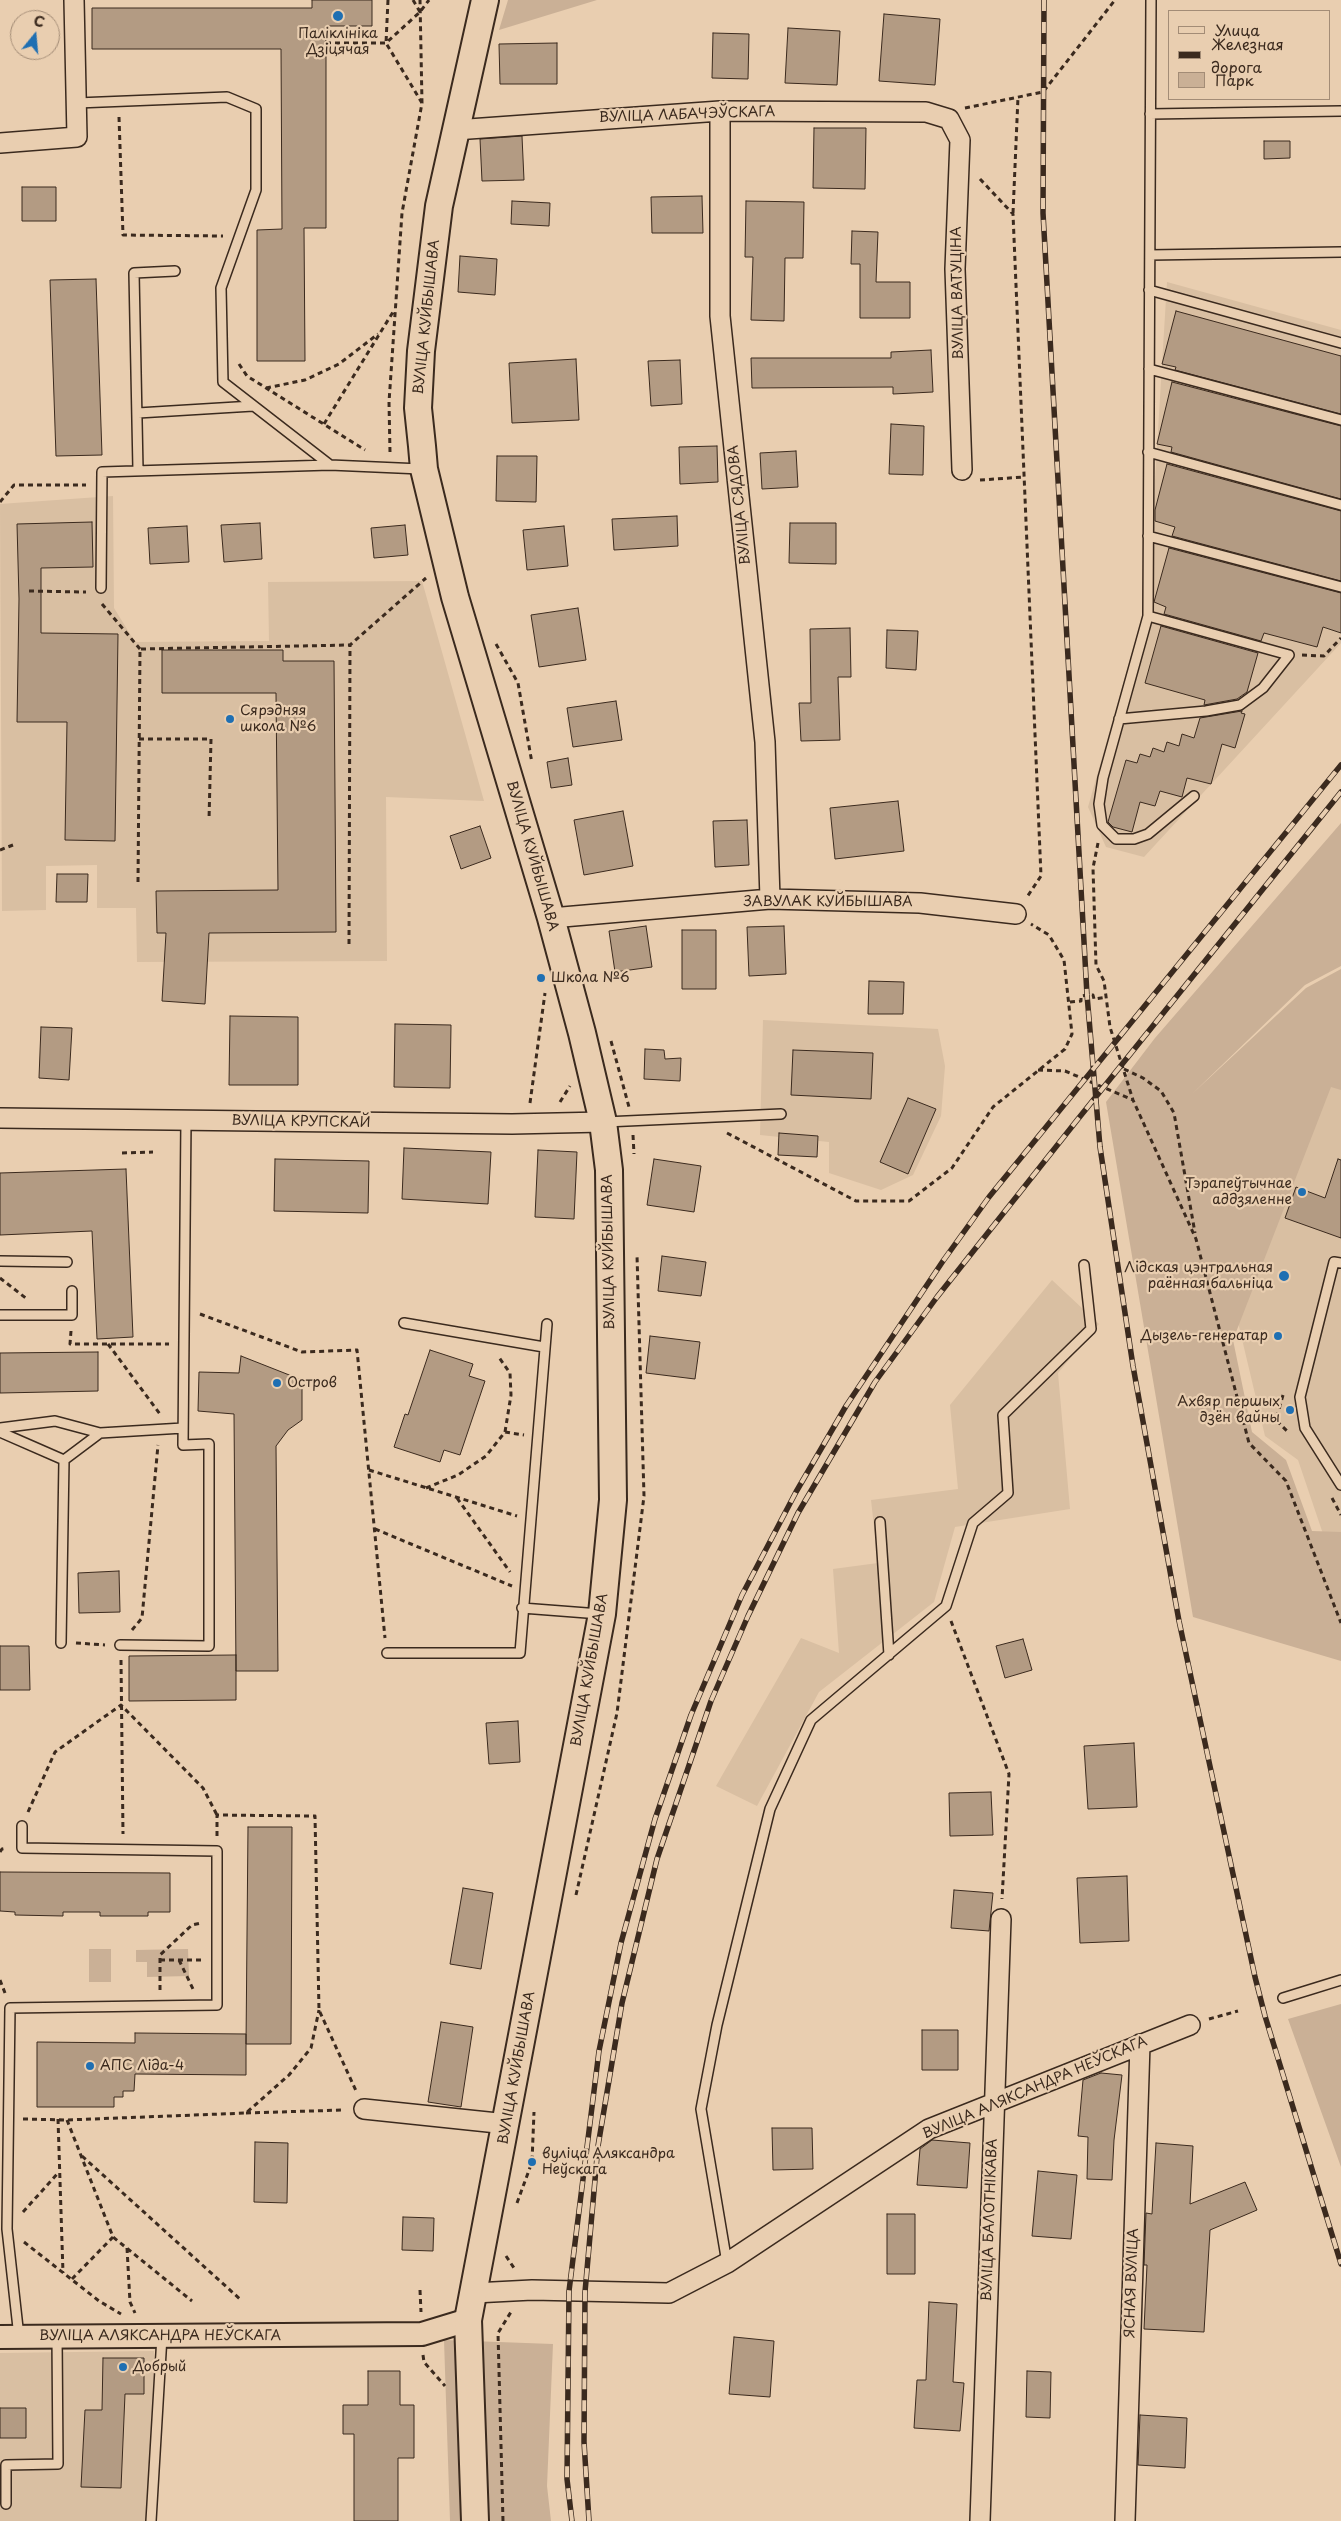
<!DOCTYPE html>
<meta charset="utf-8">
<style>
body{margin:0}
#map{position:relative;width:1341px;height:2521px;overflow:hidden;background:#e9ceb0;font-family:"Playpen Sans",sans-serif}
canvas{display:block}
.legend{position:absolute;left:1168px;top:10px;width:162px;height:90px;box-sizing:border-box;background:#e9ceb0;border:1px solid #a38c76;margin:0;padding:6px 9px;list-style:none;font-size:15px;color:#3b2a1e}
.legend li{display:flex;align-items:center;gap:10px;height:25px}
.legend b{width:25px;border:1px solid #a38c76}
.north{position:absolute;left:10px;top:10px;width:50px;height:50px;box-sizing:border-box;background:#e9ceb0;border:1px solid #a38c76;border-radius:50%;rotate:17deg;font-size:14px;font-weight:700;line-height:20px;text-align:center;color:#3b2a1e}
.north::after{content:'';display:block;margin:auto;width:18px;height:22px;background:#1f6fb2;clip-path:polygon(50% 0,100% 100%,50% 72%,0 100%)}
</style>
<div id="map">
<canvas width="1341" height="2521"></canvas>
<ul class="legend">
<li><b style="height:6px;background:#e9ceb0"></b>Улица</li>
<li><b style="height:6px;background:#3b2a1e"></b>Железная дорога</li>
<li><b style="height:14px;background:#cab096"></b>Парк</li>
</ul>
<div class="north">С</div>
</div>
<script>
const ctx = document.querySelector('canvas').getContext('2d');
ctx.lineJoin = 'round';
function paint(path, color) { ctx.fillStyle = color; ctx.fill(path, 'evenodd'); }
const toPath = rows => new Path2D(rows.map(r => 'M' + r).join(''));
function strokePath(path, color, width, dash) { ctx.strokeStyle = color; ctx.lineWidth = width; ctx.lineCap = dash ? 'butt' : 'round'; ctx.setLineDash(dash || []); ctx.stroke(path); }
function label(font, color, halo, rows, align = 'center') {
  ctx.font = font + ' "Playpen Sans",sans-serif'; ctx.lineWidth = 4.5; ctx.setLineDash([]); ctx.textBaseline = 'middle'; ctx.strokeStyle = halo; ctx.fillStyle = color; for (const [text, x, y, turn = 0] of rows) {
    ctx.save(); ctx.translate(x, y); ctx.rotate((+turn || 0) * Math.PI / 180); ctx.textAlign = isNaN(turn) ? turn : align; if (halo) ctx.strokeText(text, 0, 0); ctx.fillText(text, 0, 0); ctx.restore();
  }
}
paint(toPath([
 [1167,282,1341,330,1341,643,1144,857,1106,847,1088,807,1148,596],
 [113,496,114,608,135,642,269,641,268,582,422,581,484,801,386,797,387,961,137,962,136,908,97,908,97,865,46,866,46,910,2,911,0,504],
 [1341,986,1341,1587,1298,1460,1265,1436,1189,1116],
 [763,1020,938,1029,945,1066,941,1116,913,1175,881,1190,829,1173,829,1142,760,1135],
 [1052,1280,1099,1324,1058,1373,1070,1509,955,1527,934,1602,819,1692,757,1806,716,1786,801,1638,839,1653,833,1569,878,1563,871,1500,958,1489,950,1405],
 [154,2351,153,2521,0,2521,0,2353]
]), '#d9bfa2');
paint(toPath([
 [508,0,597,0,499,30],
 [1341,823,1341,966,1305,985,1192,1094,1306,988,1341,969,1341,1090,1331,1087,1233,1340,1252,1432,1286,1460,1312,1531,1341,1532,1341,1661,1193,1617,1106,1102,1155,1038],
 [89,1949,111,1949,111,1982,89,1982],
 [188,1949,189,1976,147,1977,147,1962,136,1962,136,1950],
 [1341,2004,1341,2167,1288,2019],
 [444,2340,553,2344,547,2486,551,2521,450,2521]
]), '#cab096');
const building = toPath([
 [312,0,372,0,372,26,326,26,326,228,304,228,305,361,257,361,257,230,282,229,281,49,92,49,92,8,312,8,312,0],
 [884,14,940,19,935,85,879,81,884,14],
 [788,28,840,31,837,85,785,83,788,28],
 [713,33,749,34,748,79,712,78,713,33],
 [557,43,557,84,500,84,499,44,557,43],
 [814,128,866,128,865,189,813,188,814,128],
 [522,136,524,180,482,181,480,139,522,136],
 [1264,141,1290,141,1290,158,1264,159,1264,141],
 [22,187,56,187,56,221,22,221,22,187],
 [702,196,703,233,652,233,651,197,702,196],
 [512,201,550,203,549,226,511,224,512,201],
 [746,201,804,202,803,258,785,258,784,321,751,320,753,257,745,257,746,201],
 [852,231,878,232,876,282,910,282,910,318,860,318,860,264,851,264,852,231],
 [460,256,497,259,495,295,458,292,460,256],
 [96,279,102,455,56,456,50,280,96,279],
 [1176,311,1341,356,1341,414,1175,370,1176,367,1162,364,1176,311],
 [931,350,933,392,893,394,893,387,752,388,751,358,891,358,891,352,931,350],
 [576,359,579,420,512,423,509,363,576,359],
 [680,360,682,404,651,406,648,361,680,360],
 [1172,382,1341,426,1341,499,1171,452,1172,447,1157,444,1172,382],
 [891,424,924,426,923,475,889,474,891,424],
 [717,446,718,482,680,484,679,447,717,446],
 [796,451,798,487,762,489,760,453,796,451],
 [497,456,537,456,536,502,496,501,497,456],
 [1167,464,1341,511,1341,581,1172,536,1175,527,1155,521,1155,510,1167,464],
 [677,516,678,546,614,550,612,519,677,516],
 [92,522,93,567,41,568,41,633,118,634,115,841,65,840,67,722,17,722,19,599,17,524,92,522],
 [260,523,262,559,224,562,221,525,260,523],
 [790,523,836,523,836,564,789,563,790,523],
 [405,525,408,555,374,558,371,528,405,525],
 [187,526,189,562,150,564,148,528,187,526],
 [564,526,568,566,527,570,523,530,564,526],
 [1169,548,1341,593,1341,633,1323,627,1317,647,1264,633,1261,641,1164,614,1166,607,1154,602,1169,548],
 [578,608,586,660,539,667,531,615,578,608],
 [1161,626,1258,653,1247,692,1237,699,1204,705,1205,700,1145,683,1161,626],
 [850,628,851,677,838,677,840,740,801,741,799,703,811,703,810,629,850,628],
 [887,630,918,631,916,670,886,668,887,630],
 [162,650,283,650,283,661,334,661,336,932,209,933,205,1004,162,1001,166,933,157,933,156,891,278,890,276,693,162,693,162,650],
 [616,701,622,740,573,747,567,708,616,701],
 [1242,711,1241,713,1245,714,1235,748,1222,744,1211,784,1187,778,1182,797,1160,791,1155,806,1140,802,1132,832,1113,827,1108,822,1126,760,1137,763,1140,754,1150,757,1153,748,1164,752,1167,742,1179,746,1182,734,1194,738,1200,718,1242,711],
 [568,758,572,785,551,788,547,762,568,758],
 [898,801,904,851,835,859,830,808,898,801],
 [623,811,633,866,584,875,574,820,623,811],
 [747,820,749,865,715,867,713,821,747,820],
 [480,826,491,858,461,869,450,836,480,826],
 [57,874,88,874,87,902,56,902,57,874],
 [646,926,652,967,615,972,609,931,646,926],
 [784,926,786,974,749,976,747,927,784,926],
 [682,930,716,930,716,989,682,989,682,930],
 [869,981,904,982,903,1014,868,1014,869,981],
 [230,1016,298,1017,298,1085,229,1085,230,1016],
 [395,1024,451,1025,450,1088,394,1087,395,1024],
 [41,1027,72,1028,69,1080,39,1078,41,1027],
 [645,1049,664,1050,665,1059,681,1058,680,1081,644,1079,645,1049],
 [793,1050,873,1053,871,1099,791,1095,793,1050],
 [908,1098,936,1109,908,1174,880,1162,908,1098],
 [779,1133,818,1136,817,1157,778,1155,779,1133],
 [404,1148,491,1152,488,1204,402,1199,404,1148],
 [538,1150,577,1152,574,1219,535,1217,538,1150],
 [275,1159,369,1161,368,1213,274,1211,275,1159],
 [654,1159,701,1166,694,1212,647,1205,654,1159],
 [1338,1159,1341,1160,1341,1238,1285,1218,1296,1187,1325,1198,1338,1159],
 [126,1169,133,1337,97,1339,92,1231,0,1235,0,1173,126,1169],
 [662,1256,706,1262,701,1296,658,1291,662,1256],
 [650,1336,700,1342,695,1379,646,1373,650,1336],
 [430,1350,473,1364,469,1376,485,1381,460,1455,444,1450,440,1462,394,1447,405,1414,408,1415,430,1350],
 [98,1352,98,1391,0,1393,0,1353,98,1352],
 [241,1356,302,1380,302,1420,288,1430,276,1446,278,1671,236,1671,234,1414,198,1411,199,1372,239,1373,241,1356],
 [119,1571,120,1612,79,1613,78,1573,119,1571],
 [1023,1639,1032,1670,1005,1678,996,1646,1023,1639],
 [0,1646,29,1646,30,1690,0,1690,0,1646],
 [236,1655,236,1700,129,1701,129,1656,236,1655],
 [518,1721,520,1762,489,1764,486,1723,518,1721],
 [1134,1743,1137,1807,1088,1809,1084,1746,1134,1743],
 [991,1792,993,1835,950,1836,949,1793,991,1792],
 [248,1827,292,1827,291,2044,246,2044,248,1827],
 [0,1872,170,1873,170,1912,148,1912,148,1916,100,1916,100,1912,63,1912,63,1916,15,1915,15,1912,0,1911,0,1872],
 [1127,1876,1129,1941,1080,1943,1077,1878,1127,1876],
 [463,1888,493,1893,481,1969,450,1964,463,1888],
 [954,1890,993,1893,989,1931,951,1928,954,1890],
 [441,2022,473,2027,461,2107,428,2102,441,2022],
 [922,2030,958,2030,958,2070,922,2070,922,2030],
 [135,2033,246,2034,246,2075,135,2074,134,2091,123,2091,123,2097,114,2097,114,2107,37,2107,37,2042,135,2043,135,2033],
 [1101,2073,1122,2075,1114,2140,1112,2180,1087,2179,1088,2137,1078,2136,1083,2080,1101,2073],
 [772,2128,812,2128,813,2169,773,2170,772,2128],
 [932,2140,970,2143,967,2188,917,2185,920,2149,932,2140],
 [255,2142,288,2143,287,2203,254,2202,255,2142],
 [1156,2143,1193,2146,1190,2204,1245,2182,1257,2210,1210,2230,1204,2332,1144,2329,1147,2265,1144,2265,1146,2213,1152,2214,1156,2143],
 [1038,2171,1077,2175,1071,2239,1032,2236,1038,2171],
 [887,2214,915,2214,915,2274,887,2274,887,2214],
 [403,2217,434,2218,433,2251,402,2250,403,2217],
 [929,2302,957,2304,953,2382,964,2383,960,2431,914,2428,917,2380,926,2380,929,2302],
 [734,2337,774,2341,770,2397,729,2394,734,2337],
 [103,2358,144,2358,144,2394,125,2394,121,2488,81,2487,85,2410,102,2410,103,2358],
 [368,2371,400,2371,400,2405,414,2405,414,2458,398,2458,398,2521,354,2521,354,2434,343,2434,343,2405,368,2405,368,2371],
 [1027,2371,1051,2372,1050,2418,1026,2417,1027,2371],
 [0,2408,26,2408,26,2438,0,2438,0,2408],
 [1140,2415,1187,2418,1185,2468,1138,2465,1140,2415]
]);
paint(building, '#b39b83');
strokePath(building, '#3b2a1e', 1);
const service = toPath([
 [1151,0,1148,616,1103,778,1099,804,1102,825,1116,839,1134,839,1148,834,1194,796],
 [77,103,227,97,256,109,256,190,221,288,223,382,330,465],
 [1150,114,1341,111],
 [1150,255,1341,252],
 [1149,290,1341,343],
 [1149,369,1341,420],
 [138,413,253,406],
 [1148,452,1341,505],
 [138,470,134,273,175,271],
 [1148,536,1341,587],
 [101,588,102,472,330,465,421,469],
 [1119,719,1206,711,1240,705,1263,688,1289,655,1148,616],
 [605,1122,781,1114],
 [0,1261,67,1262],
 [1341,1263,1334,1262,1300,1397,1305,1428,1341,1485],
 [0,1315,72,1315,72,1291],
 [404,1323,544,1347],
 [0,1428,55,1421,100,1433],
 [0,1432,64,1460,100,1433,183,1428],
 [880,1522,889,1655],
 [522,1608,600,1614],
 [61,1643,64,1460],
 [120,1645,209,1646,209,1444,183,1445,186,1120],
 [387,1653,520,1653,547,1324],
 [1283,1998,1341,1980],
 [727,2263,701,2109,717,2025,770,1809,811,1720,946,1606,973,1523,1008,1493,1003,1415,1091,1329,1084,1265],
 [19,2337,7,2229,10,2008,217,2005,217,1851,22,1848,22,1826],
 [6,2504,6,2465,58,2464,57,2337],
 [151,2521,162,2336]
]);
const minor = toPath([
 [720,111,720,316,765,742,770,899],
 [455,130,720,111,926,112,949,119,960,140,955,269,962,470],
 [0,143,77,137,74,0],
 [551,918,770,899,920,903,1016,914],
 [0,1118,512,1124,603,1122],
 [364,2109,507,2124],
 [474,2293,532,2290,669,2293,727,2263,929,2129,1190,2025],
 [980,2521,1001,1919],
 [1125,2521,1140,2044]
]);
const tertiary = toPath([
 [0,2337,422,2334,468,2320]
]);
const secondary = toPath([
 [475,2521,468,2320,602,1614,613,1500,609,1170,603,1122,582,1033,551,918,455,597,424,469,422,446,418,408,421,351,439,206,485,0]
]);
strokePath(service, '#3b2a1e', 12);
strokePath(minor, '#3b2a1e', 22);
strokePath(tertiary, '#3b2a1e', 26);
strokePath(secondary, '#3b2a1e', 30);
strokePath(toPath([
 [388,0,386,43,422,103],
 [413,0,420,12],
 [326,32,333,32,333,43],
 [326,43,386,43,420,12,429,0],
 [965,108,1043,92,1115,0],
 [119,117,123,235,223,236],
 [980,179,1013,214,1041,876,1027,897],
 [1013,213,1018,97],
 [239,364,247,376,365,450],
 [266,388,305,380,339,364,378,334],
 [324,424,393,312],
 [390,452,389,402,402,213,422,103,420,0],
 [980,480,1024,477],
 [0,502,14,485,86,485],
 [29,591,86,592],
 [102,604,140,649],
 [496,644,518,683,532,763],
 [1302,655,1324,656,1341,638],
 [139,739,211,739,209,820],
 [1098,843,1093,868,1096,965,1104,981,1110,1027,1133,1100,1196,1239,1249,1443,1286,1481,1341,1623],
 [0,850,13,845],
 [138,882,140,649,350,645,426,578],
 [349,944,350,645],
 [1070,1002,1081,1001,1081,996,1087,995,1093,995,1094,999,1107,997],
 [611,1041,629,1107],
 [1124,1069,1143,1078,1161,1091,1174,1113,1195,1233],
 [1038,1070,1065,1071,1133,1100],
 [560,1102,570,1086],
 [530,1103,545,993],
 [727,1133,856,1201,909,1201,952,1168,993,1107,1065,1049,1072,1034,1064,960,1049,935,1031,924],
 [633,1135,634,1154],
 [122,1153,153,1152],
 [0,1278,27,1299],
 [200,1314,302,1352,357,1350,385,1638],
 [71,1331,70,1344,169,1344],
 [108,1344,160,1414],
 [1283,1395,1276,1420,1289,1433],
 [505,1432,524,1435],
 [369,1470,517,1516],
 [426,1488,458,1475,486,1456,505,1432,511,1395,510,1373,498,1356],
 [457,1498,510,1572],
 [1332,1498,1341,1515],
 [375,1529,512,1586],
 [951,1621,1009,1774,1002,1899],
 [132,1630,142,1618,158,1445],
 [76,1643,105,1645],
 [121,1660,123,1834],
 [28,1812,55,1752,121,1705,203,1788,217,1815],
 [217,1836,217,1815,315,1816,319,2010,357,2093],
 [0,1852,2,1849,7,1848],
 [576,1895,617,1713,644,1496,637,1255],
 [160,1960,202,1960],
 [179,1960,194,1991],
 [0,1980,5,1993],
 [160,1990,160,1955,192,1925,201,1923],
 [1209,2019,1238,2011],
 [246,2113,344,2110],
 [23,2119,67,2120,246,2113,289,2075,311,2048,319,2010],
 [58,2119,63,2273],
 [67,2120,113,2237,192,2301],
 [82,2156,241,2300],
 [517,2203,532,2162,534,2112],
 [23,2212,59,2172],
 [24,2242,99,2301,121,2314],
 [127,2248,130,2302,135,2313],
 [506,2256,516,2271],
 [72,2279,113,2237],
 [420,2290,421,2312],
 [423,2355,424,2362,445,2386],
 [503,2521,498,2333,511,2312]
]), '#3b2a1e', 3, [5, 4]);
strokePath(service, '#e9ceb0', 9);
strokePath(minor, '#e9ceb0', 19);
strokePath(tertiary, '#e9ceb0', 22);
strokePath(secondary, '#e9ceb0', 26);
const rail = toPath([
 [1044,0,1043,213,1087,995,1100,1147,1133,1366,1179,1621,1255,1977,1265,2016,1341,2264],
 [572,2521,567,2479,569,2291,599,2051,621,1943,655,1819,691,1715,742,1595,796,1492,846,1406,943,1261,989,1197,1341,765],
 [589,2521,584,2442,585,2292,598,2146,622,2003,657,1859,711,1701,748,1616,798,1513,875,1382,937,1297,1078,1119,1341,792]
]);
strokePath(rail, '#3b2a1e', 5.5);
strokePath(rail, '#e9ceb0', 4, [11]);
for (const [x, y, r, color] of [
 [338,16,6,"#1f6fb2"],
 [230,719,5,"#1f6fb2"],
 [541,978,5,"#1f6fb2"],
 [1302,1192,5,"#1f6fb2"],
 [1284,1276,6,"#1f6fb2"],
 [1278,1336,5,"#1f6fb2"],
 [277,1383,5,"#1f6fb2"],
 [1290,1410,5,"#1f6fb2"],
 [90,2066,5,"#1f6fb2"],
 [532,2162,5,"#1f6fb2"],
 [123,2367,5,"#1f6fb2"]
]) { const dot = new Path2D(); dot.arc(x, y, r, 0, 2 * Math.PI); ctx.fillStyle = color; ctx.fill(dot); strokePath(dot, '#e9ceb0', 2); }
label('14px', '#3b2a1e', '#e9ceb0', [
 ["Паліклініка",338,34,"center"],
 ["Дзіцячая",338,50,"center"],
 ["Сярэдняя",240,711],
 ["школа №6",240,727],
 ["Школа №6",551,978],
 ["Тэрапеўтычнае",1292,1184,"right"],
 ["аддзяленне",1292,1200,"right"],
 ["Лідская цэнтральная",1273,1268,"right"],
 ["раённая бальніца",1273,1284,"right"],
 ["Дызель-генератар",1268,1336,"right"],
 ["Остров",287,1383],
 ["Ахвяр першых",1280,1402,"right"],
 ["дзён вайны",1280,1418,"right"],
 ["АПС Ліда-4",100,2066],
 ["вуліца Аляксандра",542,2154],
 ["Неўскага",542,2170],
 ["Добрый",133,2367]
], 'left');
label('14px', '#3b2a1e', '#e9ceb0', [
 ["ВУЛІЦА ЛАБАЧЭЎСКАГА",687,115,-2],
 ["ВУЛІЦА ВАТУЦІНА",958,293,-91],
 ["ВУЛІЦА КУЙБЫШАВА",427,317,-84],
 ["ВУЛІЦА СЯДОВА",740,505,-96],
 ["ВУЛІЦА КУЙБЫШАВА",532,856,74],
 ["ЗАВУЛАК КУЙБЫШАВА",828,902],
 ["ВУЛІЦА КРУПСКАЙ",301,1122,1],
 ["ВУЛІЦА КУЙБЫШАВА",609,1252,-91],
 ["ВУЛІЦА КУЙБЫШАВА",590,1670,-80],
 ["ВУЛІЦА КУЙБЫШАВА",517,2068,-80],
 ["ВУЛІЦА АЛЯКСАНДРА НЕЎСКАГА",1035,2088,-23],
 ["ВУЛІЦА БАЛОТНІКАВА",990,2220,-88],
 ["ЯСНАЯ ВУЛІЦА",1132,2283,-88],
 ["ВУЛІЦА АЛЯКСАНДРА НЕЎСКАГА",160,2336]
]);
</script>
